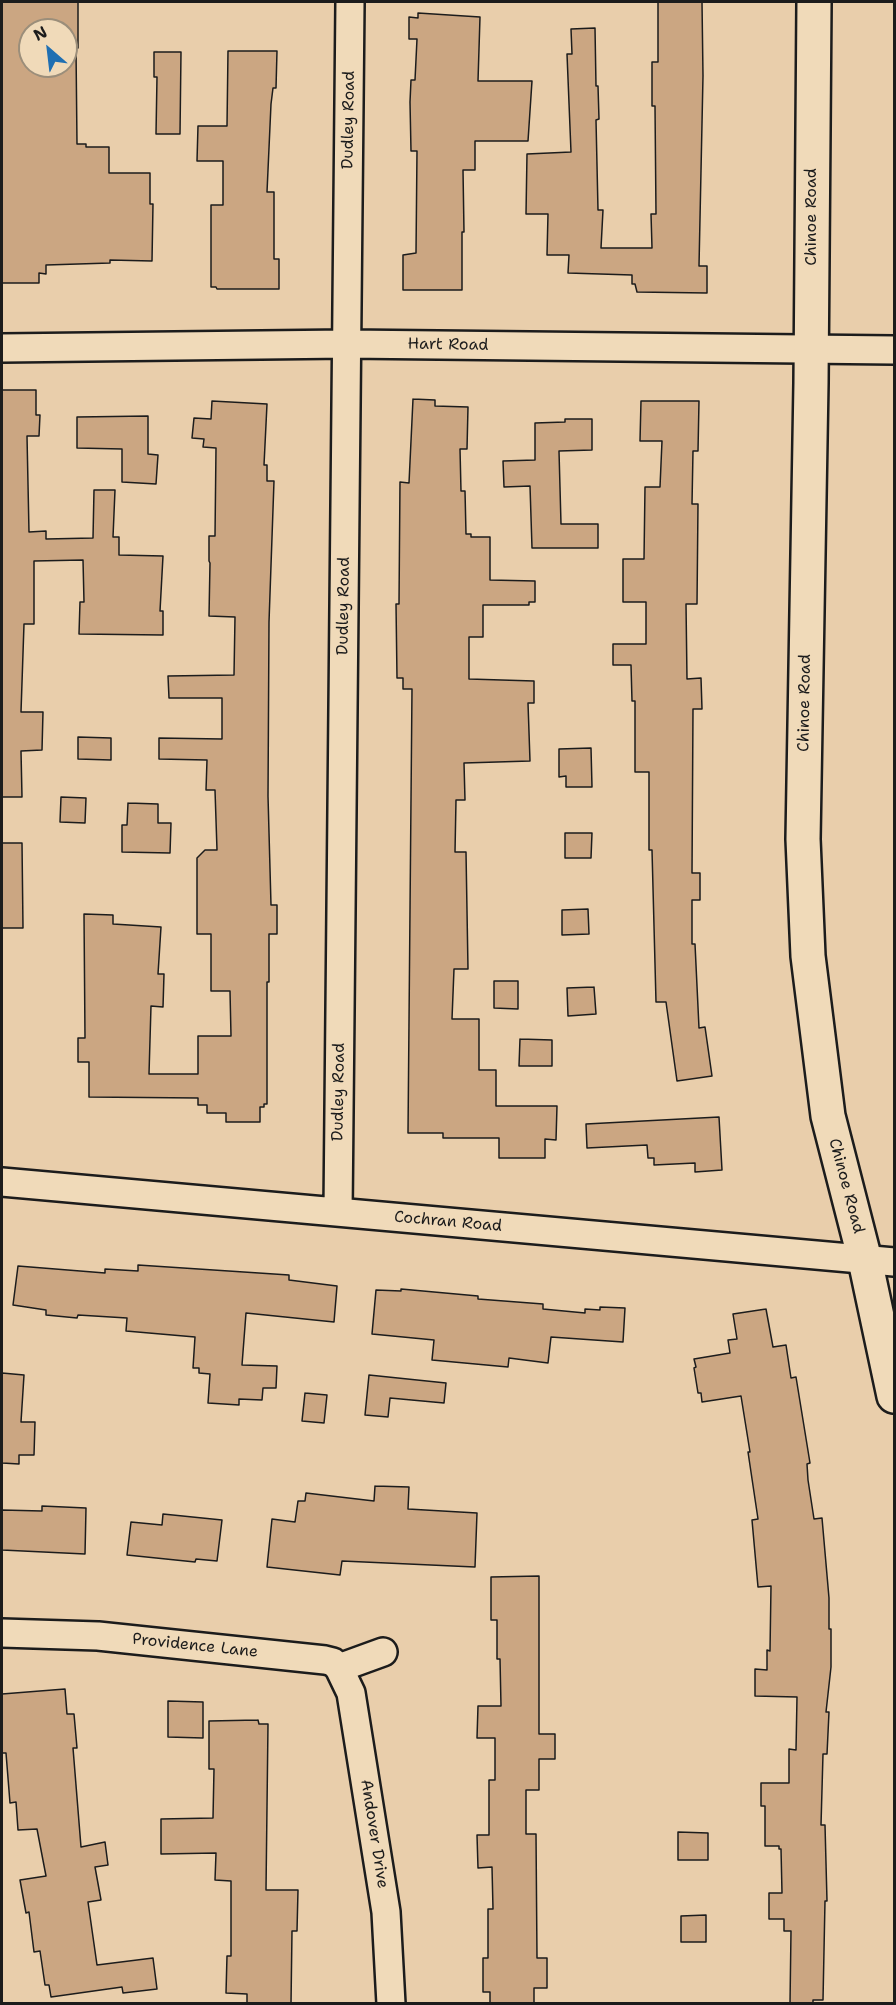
<!DOCTYPE html>
<style>
body{margin:0}
#map{position:relative;width:896px;height:2005px;overflow:hidden;background:#e9ceab;font-family:"Shantell Sans",sans-serif}
canvas{display:block}
.frame{position:absolute;inset:0;border:3px solid #1c1c1c;pointer-events:none}
.north{position:absolute;left:18px;top:18px;width:60px;height:60px;box-sizing:border-box;background:#f0dab9;border:2px solid #9b8e7a;border-radius:50%;rotate:332deg;font-size:16px;font-weight:700;line-height:24px;text-align:center;color:#1c1c1c}
.north::after{content:'';display:block;margin:auto;width:21px;height:27px;background:#1f6fb2;clip-path:polygon(50% 0,100% 100%,50% 72%,0 100%)}
</style>
<div id="map">
<canvas width="896" height="2005"></canvas>
<div class="frame"></div>
<div class="north">N</div>
</div>
<script>
const ctx = document.querySelector('canvas').getContext('2d');
ctx.lineJoin = 'round';
function paint(path, color) { ctx.fillStyle = color; ctx.fill(path, 'evenodd'); }
const toPath = rows => new Path2D(rows.map(r => 'M' + r).join(''));
function strokePath(path, color, width, dash) { ctx.strokeStyle = color; ctx.lineWidth = width; ctx.lineCap = dash ? 'butt' : 'round'; ctx.setLineDash(dash || []); ctx.stroke(path); }
function label(font, color, halo, rows, align = 'center') {
  ctx.font = font + ' "Shantell Sans",sans-serif'; ctx.lineWidth = 4.5; ctx.setLineDash([]); ctx.textBaseline = 'middle'; ctx.strokeStyle = halo; ctx.fillStyle = color; for (const [text, x, y, turn = 0] of rows) {
    ctx.save(); ctx.translate(x, y); ctx.rotate((+turn || 0) * Math.PI / 180); ctx.textAlign = isNaN(turn) ? turn : align; if (halo) ctx.strokeText(text, 0, 0); ctx.fillText(text, 0, 0); ctx.restore();
  }
}
const building = toPath([
 [2,2,78,2,78,48,76,48,77,144,86,144,86,147,109,147,109,173,150,173,150,204,153,204,152,261,110,260,110,263,46,265,46,274,39,273,39,283,2,283,2,2],
 [30,30,66,30,66,66,30,66,30,30],
 [658,2,702,2,703,76,699,266,707,266,707,293,637,292,635,284,632,284,632,275,568,273,569,255,547,255,548,214,526,214,527,154,571,152,567,54,572,54,571,29,595,28,596,86,598,86,599,119,596,120,598,210,603,210,601,248,652,248,651,214,656,214,655,106,652,106,652,62,658,62,658,2],
 [418,13,480,17,478,81,532,81,528,141,475,141,475,170,463,170,464,232,462,232,462,290,403,290,403,255,416,253,417,151,411,151,410,102,411,80,415,80,417,39,409,39,409,17,418,18,418,13],
 [228,51,277,51,276,88,273,88,271,104,267,192,274,192,274,259,279,259,279,289,217,289,216,287,211,287,211,205,223,205,223,161,197,161,198,126,227,126,228,51],
 [154,52,181,52,180,134,156,134,157,77,154,77,154,52],
 [2,390,36,390,36,415,40,415,39,436,27,436,29,532,46,531,46,539,93,538,94,490,115,490,113,537,119,537,119,555,163,556,160,611,163,611,163,635,79,634,80,602,84,602,83,560,34,561,34,624,24,624,21,712,43,712,42,750,21,751,22,797,2,797,2,390],
 [413,399,435,400,435,406,468,407,467,449,460,449,461,491,465,491,466,534,471,534,471,537,490,537,490,580,535,581,535,602,529,602,529,605,483,605,483,637,469,637,469,679,534,681,534,703,528,703,530,761,464,763,465,800,456,800,455,852,466,852,468,969,454,969,452,1019,479,1019,479,1070,496,1070,496,1106,557,1106,556,1140,545,1139,545,1158,499,1158,499,1138,443,1138,443,1133,408,1133,412,689,403,689,403,678,397,678,396,604,399,604,400,482,409,483,413,399],
 [212,401,267,404,264,465,267,465,267,481,274,481,269,622,268,796,271,905,277,905,277,934,269,934,269,982,267,982,267,1104,264,1104,264,1107,260,1107,260,1122,226,1122,226,1113,207,1113,207,1105,198,1105,198,1098,89,1097,89,1062,78,1062,78,1038,85,1038,84,914,113,915,113,924,161,927,158,974,164,974,163,1007,151,1006,149,1074,198,1074,198,1036,231,1036,230,991,211,991,211,934,197,934,197,858,205,850,217,850,215,790,206,790,207,760,159,759,159,738,222,739,222,698,169,698,168,676,234,675,235,617,209,616,210,563,209,561,209,536,215,536,216,448,203,447,204,439,192,438,194,418,211,419,212,401],
 [641,401,699,401,698,451,693,451,692,504,698,504,697,604,686,604,687,679,701,678,702,709,693,709,692,873,700,873,700,900,692,900,692,944,695,944,699,1028,705,1027,712,1076,677,1081,666,1002,656,1002,652,850,649,850,649,772,635,772,635,701,632,701,631,665,613,665,613,644,646,644,646,602,623,602,623,559,644,559,645,487,660,487,662,441,640,441,641,401],
 [148,416,148,454,158,455,156,484,122,482,122,449,77,448,77,417,148,416],
 [565,419,592,419,592,450,559,451,561,524,598,524,598,548,532,548,530,486,504,487,503,461,535,460,535,423,565,422,565,419],
 [78,737,111,738,111,760,78,759,78,737],
 [591,748,592,787,566,787,566,776,559,777,559,749,591,748],
 [61,797,86,798,85,823,60,822,61,797],
 [128,803,158,804,158,823,171,823,170,853,122,852,122,825,127,825,128,803],
 [565,833,592,833,591,858,565,858,565,833],
 [2,843,22,843,23,928,2,928,2,843],
 [588,909,589,934,562,935,562,910,588,909],
 [494,981,518,981,518,1009,494,1008,494,981],
 [594,987,596,1014,568,1016,567,988,594,987],
 [520,1039,552,1040,552,1066,519,1066,520,1039],
 [719,1117,722,1170,695,1172,695,1163,654,1165,654,1158,648,1158,647,1145,587,1148,586,1124,719,1117],
 [138,1265,289,1275,289,1280,337,1286,334,1322,246,1313,242,1365,277,1366,276,1388,263,1388,262,1400,239,1399,239,1405,208,1403,210,1374,199,1373,199,1368,193,1368,195,1337,126,1331,127,1318,78,1315,77,1318,46,1315,46,1310,13,1305,18,1266,105,1273,105,1269,138,1271,138,1265],
 [401,1289,478,1296,478,1299,543,1304,543,1309,585,1313,585,1309,600,1310,600,1307,625,1308,623,1342,551,1337,548,1363,509,1358,508,1367,432,1360,434,1340,372,1334,376,1290,401,1291,401,1289],
 [766,1309,773,1347,786,1345,791,1378,796,1377,810,1463,807,1464,808,1480,814,1519,822,1518,829,1598,829,1629,831,1629,831,1667,826,1712,829,1712,827,1754,823,1754,821,1825,825,1825,827,1901,825,1901,823,2000,813,2000,813,2004,790,2004,791,1931,784,1931,784,1919,769,1919,769,1893,782,1893,781,1849,779,1849,779,1846,765,1846,765,1806,761,1806,761,1783,789,1783,789,1749,796,1750,797,1697,755,1696,755,1669,767,1670,767,1650,770,1651,771,1586,758,1587,752,1520,758,1519,748,1452,750,1452,741,1396,702,1402,701,1393,698,1393,694,1368,696,1367,694,1359,730,1353,728,1340,737,1339,733,1314,766,1309],
 [2,1373,24,1375,21,1422,35,1422,34,1455,19,1455,19,1464,2,1463,2,1373],
 [369,1375,446,1383,444,1403,390,1398,388,1417,365,1415,369,1375],
 [305,1393,327,1395,324,1423,302,1421,305,1393],
 [375,1486,409,1487,408,1509,477,1513,475,1567,342,1561,340,1575,267,1567,272,1519,295,1522,298,1501,305,1501,306,1493,374,1501,375,1486],
 [42,1506,86,1508,85,1554,2,1550,2,1510,42,1511,42,1506],
 [163,1514,222,1520,217,1561,196,1559,195,1562,127,1555,131,1522,162,1525,163,1514],
 [539,1576,539,1734,555,1734,555,1759,539,1759,539,1790,526,1790,526,1834,536,1834,537,1958,547,1958,547,1988,534,1988,534,2004,490,2004,490,1992,483,1992,483,1958,488,1958,488,1909,493,1909,492,1867,478,1868,477,1835,489,1835,489,1780,495,1780,495,1738,477,1738,478,1706,501,1706,500,1659,497,1659,497,1620,491,1620,491,1577,539,1576],
 [65,1689,67,1714,74,1714,77,1748,73,1748,81,1847,105,1842,108,1865,95,1867,101,1900,88,1902,97,1965,153,1958,157,1989,123,1993,122,1987,51,1997,49,1985,45,1985,40,1951,34,1952,29,1912,26,1913,20,1880,46,1876,37,1829,18,1830,16,1802,10,1803,6,1753,2,1753,2,1694,65,1689],
 [168,1701,203,1702,203,1738,168,1737,168,1701],
 [258,1720,259,1724,268,1724,266,1890,298,1890,297,1931,292,1931,291,2004,247,2004,247,1994,226,1993,227,1956,231,1956,231,1881,215,1880,216,1853,161,1854,161,1819,213,1818,214,1769,209,1769,209,1721,258,1720],
 [678,1832,708,1833,708,1860,678,1860,678,1832],
 [706,1915,706,1942,681,1942,681,1916,706,1915]
]);
paint(building, '#cba682');
strokePath(building, '#1c1c1c', 1.5);
const street = toPath([
 [2,348,347,344,894,350],
 [2,1182,894,1262],
 [338,1211,350,2],
 [2,1633,98,1636,325,1660,333,1662,339,1668,383,1652],
 [339,1668,351,1693,386,1912,391,2004]
]);
const secondary = toPath([
 [814,2,811,383,803,839,808,956,828,1116,865,1260,894,1396]
]);
strokePath(street, '#1c1c1c', 32);
strokePath(secondary, '#1c1c1c', 38);
strokePath(street, '#f0dab9', 27);
strokePath(secondary, '#f0dab9', 33);
label('16px', '#1c1c1c', '#f0dab9', [
 ["Dudley Road",349,120,-89],
 ["Chinoe Road",812,217,-90],
 ["Hart Road",448,345,1],
 ["Dudley Road",344,606,-89],
 ["Chinoe Road",805,703,-89],
 ["Dudley Road",339,1092,-89],
 ["Chinoe Road",846,1186,75],
 ["Cochran Road",448,1222,5],
 ["Providence Lane",195,1646,6],
 ["Andover Drive",374,1834,81]
]);
</script>
